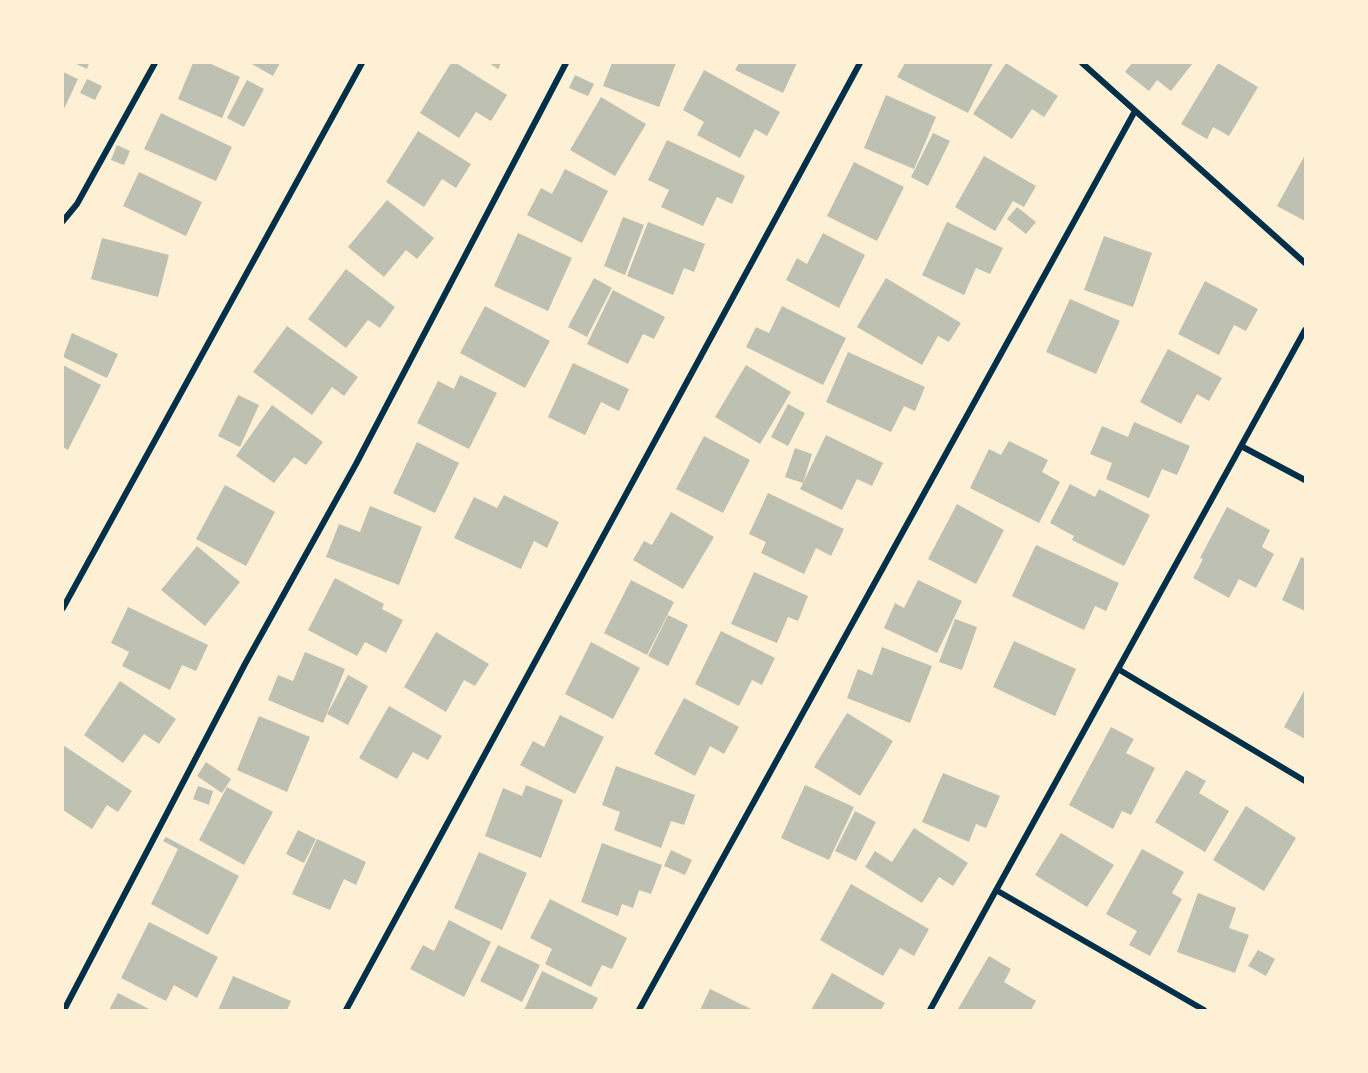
<!DOCTYPE html>
<style>
body{margin:0}
#map{position:relative;width:1368px;height:1073px;overflow:hidden;background:#fdf0d5;font-family:"Golos Text",sans-serif}
canvas{display:block}
.frame{position:absolute;inset:0;border:64px solid #fdf0d5;pointer-events:none}
</style>
<div id="map">
<canvas width="1368" height="1073"></canvas>
<div class="frame"></div>
</div>
<script>
const ctx = document.querySelector('canvas').getContext('2d');
ctx.lineJoin = 'round';
function paint(path, color) { ctx.fillStyle = color; ctx.fill(path, 'evenodd'); }
const toPath = rows => new Path2D(rows.map(r => 'M' + r).join(''));
function strokePath(path, color, width, dash) { ctx.strokeStyle = color; ctx.lineWidth = width; ctx.lineCap = dash ? 'butt' : 'round'; ctx.setLineDash(dash || []); ctx.stroke(path); }
paint(toPath([
 [74,63,89,63,87,69],
 [193,63,209,63,240,77,222,118,178,99],
 [250,63,280,63,273,76],
 [451,63,456,63,507,95,491,121,476,112,459,138,420,113],
 [489,63,501,63,498,69],
 [612,63,676,63,659,107,603,86],
 [739,63,797,63,783,93,735,70],
 [905,63,993,63,968,113,897,77],
 [1006,63,1058,96,1044,117,1032,109,1012,139,973,114],
 [1132,63,1193,63,1171,91,1157,80,1149,91,1125,72],
 [1218,63,1258,87,1229,136,1213,127,1207,139,1181,124],
 [704,70,780,112,767,136,755,129,740,158,697,135,704,122,683,110],
 [63,72,78,79,63,111],
 [575,75,594,84,588,96,569,88],
 [87,79,102,86,95,100,80,93],
 [247,80,264,89,244,127,227,118],
 [886,95,936,117,914,169,864,148],
 [601,97,646,124,615,176,570,150],
 [161,113,232,147,216,181,144,149],
 [418,131,471,164,456,188,442,179,424,207,386,182],
 [933,133,950,141,928,186,911,177],
 [667,140,745,176,732,204,717,197,703,226,661,207,669,190,648,180],
 [117,145,130,151,124,165,111,160],
 [1305,155,1305,221,1277,206],
 [984,156,1036,186,1024,207,1013,201,995,231,955,207],
 [854,162,904,187,877,241,827,216],
 [565,169,608,191,582,243,527,215,541,188,552,194],
 [139,172,202,202,186,236,123,206],
 [387,200,434,238,417,259,406,250,384,277,348,247],
 [1017,207,1036,222,1026,234,1007,219],
 [623,217,644,225,625,275,604,266],
 [648,222,705,244,694,272,684,268,673,295,627,276],
 [947,222,1003,248,990,274,976,268,964,295,922,275],
 [518,233,572,258,548,311,494,286],
 [823,233,865,255,839,308,786,280,797,258,807,264],
 [1104,236,1152,253,1133,307,1084,290],
 [102,238,169,255,158,297,91,279],
 [346,269,395,307,380,328,368,320,346,348,308,319],
 [594,278,612,288,587,337,568,327],
 [886,278,961,323,949,342,938,336,922,365,857,327],
 [1205,281,1258,309,1246,331,1234,325,1219,355,1178,334],
 [613,290,665,317,654,339,643,334,628,364,587,344],
 [1070,299,1120,321,1096,374,1046,352],
 [485,306,550,341,525,388,460,353],
 [782,306,846,338,823,385,746,347,756,327,769,333],
 [287,326,358,377,344,396,332,387,312,415,253,372],
 [72,333,118,354,107,378,63,357],
 [1168,349,1222,378,1209,401,1197,394,1181,424,1140,402],
 [848,352,925,387,915,411,904,406,891,432,826,402],
 [573,363,629,389,619,411,601,402,585,435,548,417],
 [63,365,101,385,68,450,63,447],
 [746,365,791,392,760,444,715,417],
 [460,375,497,393,469,449,417,423,438,381,454,389],
 [238,395,259,405,240,447,218,436],
 [788,404,805,413,788,446,771,437],
 [272,405,323,442,306,465,294,457,274,483,236,456],
 [1134,422,1190,446,1177,475,1162,469,1149,498,1106,479,1112,463,1090,454,1102,426,1128,437],
 [826,435,883,463,872,486,857,479,842,510,800,489,803,483,785,477,795,448,812,454,803,483],
 [704,436,750,460,723,513,676,489],
 [1009,441,1048,460,1042,472,1060,482,1039,523,970,488,989,449,1001,455],
 [417,442,459,463,435,513,393,493],
 [1070,484,1095,497,1099,489,1150,515,1124,566,1072,540,1074,536,1050,523],
 [225,485,275,512,246,566,196,539],
 [768,493,844,529,831,556,816,548,804,574,761,553,766,542,749,534],
 [504,495,559,522,547,548,534,541,521,569,454,538,474,497,497,508],
 [957,504,1004,530,976,584,928,559],
 [370,506,422,527,399,585,326,557,339,524,360,532],
 [1227,507,1270,530,1262,547,1274,554,1256,588,1239,579,1229,598,1193,578,1203,559,1200,558],
 [671,512,714,537,683,589,633,560,644,541,652,545],
 [1036,545,1119,583,1106,611,1095,606,1084,630,1012,596],
 [197,546,240,582,205,626,161,590],
 [1301,557,1305,559,1305,611,1282,600],
 [754,572,808,596,798,621,788,617,777,643,731,624],
 [335,578,384,604,382,609,403,620,386,653,365,642,357,656,308,630],
 [631,580,674,602,647,655,604,633],
 [918,580,962,601,937,653,884,628,895,603,904,608],
 [128,607,208,645,196,671,182,665,170,690,122,666,129,652,111,643],
 [668,615,688,625,668,666,648,656],
 [955,619,977,627,962,670,939,662],
 [721,631,775,658,762,685,752,680,739,706,695,684],
 [436,632,489,664,475,686,464,680,446,712,404,687],
 [1014,641,1076,669,1055,716,993,687],
 [591,642,640,668,613,719,565,694],
 [882,647,932,666,910,723,847,698,858,669,872,675],
 [305,652,345,669,323,723,268,700,278,675,293,681],
 [348,675,368,686,348,725,327,714],
 [120,681,176,719,159,744,144,734,123,763,84,735],
 [1305,689,1305,739,1284,727],
 [684,698,739,727,724,754,710,746,695,776,654,754],
 [389,706,442,736,428,760,413,752,397,779,359,758],
 [847,713,893,741,860,796,814,767],
 [560,715,604,737,575,794,520,765,533,741,544,747],
 [259,716,310,737,287,792,237,770],
 [1111,727,1134,739,1126,753,1155,768,1131,815,1122,811,1113,829,1069,805],
 [63,745,132,791,118,812,107,805,92,829,63,810],
 [206,762,231,779,222,793,197,776],
 [616,766,695,795,684,825,671,821,661,848,614,830,620,812,602,805],
 [1186,770,1206,781,1199,793,1229,811,1205,852,1155,822],
 [943,773,1000,796,986,828,976,824,969,842,922,822],
 [526,785,563,800,541,858,485,836,503,788,522,796],
 [805,785,854,807,829,860,781,838],
 [198,786,213,791,209,805,193,799],
 [227,787,273,812,244,865,199,840],
 [1246,806,1296,838,1264,891,1213,860],
 [855,811,876,822,856,861,835,851],
 [914,828,968,863,953,886,939,877,922,903,865,867,875,851,892,862],
 [298,830,316,839,304,863,286,854],
 [1061,833,1114,865,1087,907,1035,875],
 [166,837,239,876,208,935,151,904,178,849,163,841],
 [317,839,366,862,356,885,344,879,330,910,292,894],
 [602,843,662,865,651,894,639,890,633,908,622,904,618,916,581,902],
 [1142,849,1184,872,1172,893,1182,899,1150,956,1129,945,1137,931,1106,914],
 [671,850,692,860,685,875,664,866],
 [479,852,527,873,502,930,454,908],
 [851,884,929,929,914,956,900,948,883,976,820,940],
 [1198,893,1236,908,1229,928,1249,935,1235,973,1177,952],
 [550,899,627,938,612,969,602,965,591,987,545,964,552,949,530,938],
 [449,920,491,942,464,997,410,969,423,945,434,951],
 [149,922,218,957,197,998,174,985,166,1001,121,978],
 [498,945,540,965,522,1002,480,981],
 [1258,950,1275,959,1266,976,1248,966],
 [989,956,1011,969,1004,982,1036,1001,1031,1010,958,1009],
 [542,971,598,998,592,1010,524,1010],
 [832,973,885,1003,881,1010,811,1010],
 [233,976,291,1001,287,1010,218,1010],
 [710,989,753,1010,700,1010],
 [118,993,151,1010,109,1010]
]), '#bec0b2');
strokePath(toPath([
 [1082,63,1305,263],
 [63,221,77,204,155,63],
 [1241,446,1305,480],
 [63,608,362,63],
 [1118,669,1305,781],
 [996,890,1204,1010],
 [64,1010,245,664,356,464,566,63],
 [346,1010,860,63],
 [639,1010,1135,111],
 [930,1010,1305,330]
]), '#003049', 6);
</script>
